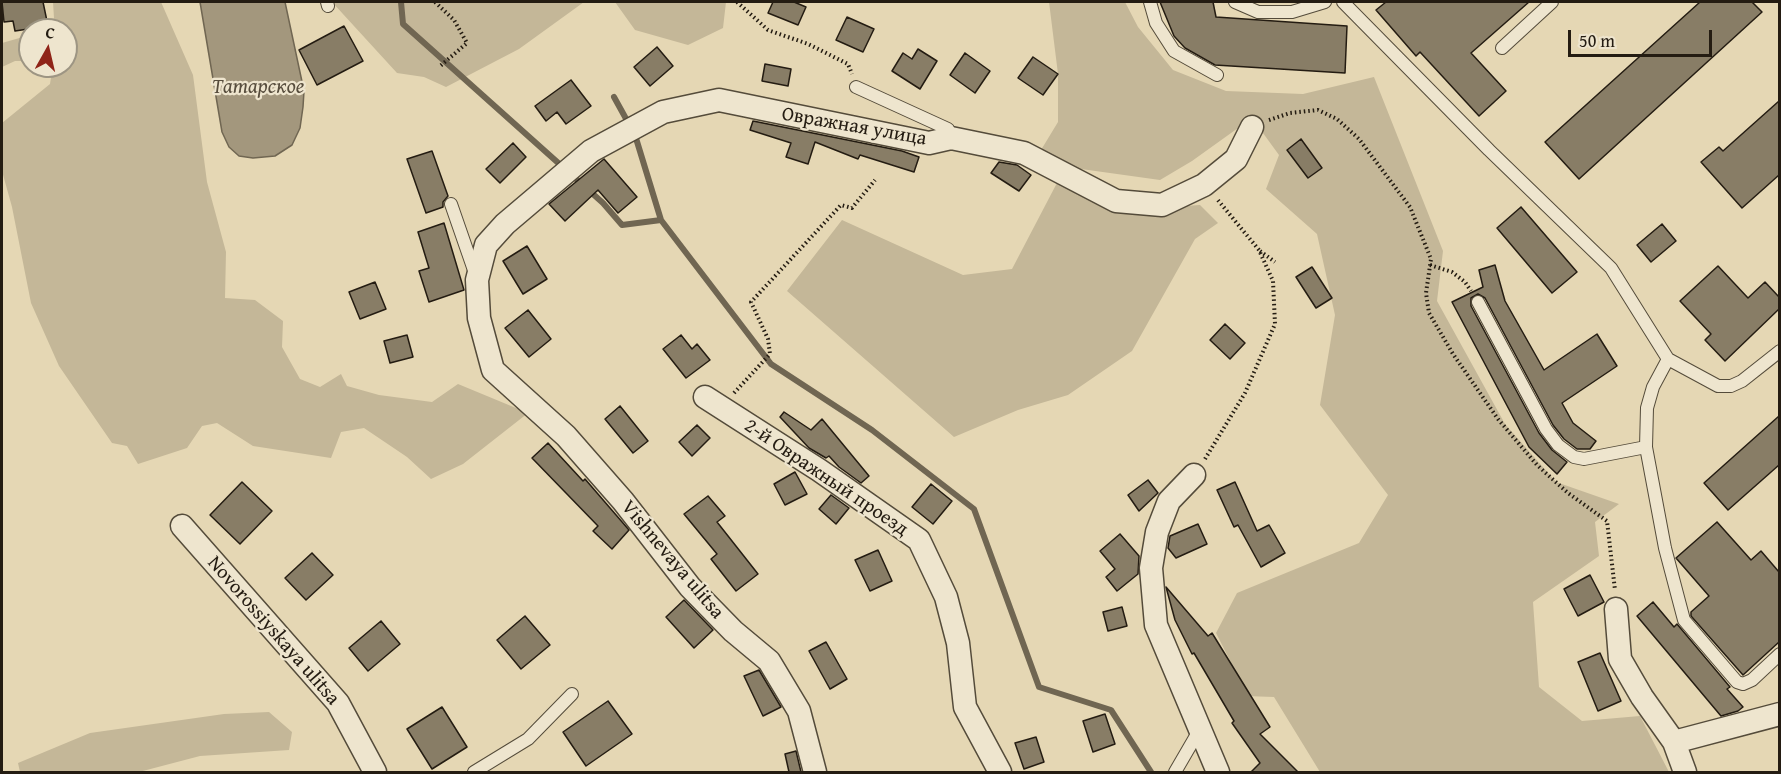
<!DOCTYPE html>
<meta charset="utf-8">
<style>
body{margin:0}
#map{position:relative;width:1781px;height:774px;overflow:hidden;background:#e5d7b4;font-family:"Gentium Book Plus",serif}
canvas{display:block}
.frame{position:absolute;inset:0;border:3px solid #241c12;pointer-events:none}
.north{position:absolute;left:18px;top:18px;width:60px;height:60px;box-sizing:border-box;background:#eee5ce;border:2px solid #9d9583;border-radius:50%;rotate:8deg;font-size:16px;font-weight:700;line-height:24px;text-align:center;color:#241c12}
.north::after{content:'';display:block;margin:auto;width:21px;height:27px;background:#8f2418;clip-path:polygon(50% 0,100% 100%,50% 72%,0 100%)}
.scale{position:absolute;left:1568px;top:30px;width:144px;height:27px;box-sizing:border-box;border:3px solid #241c12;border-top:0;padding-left:8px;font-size:18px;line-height:21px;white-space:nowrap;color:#241c12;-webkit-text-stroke:4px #eee5ce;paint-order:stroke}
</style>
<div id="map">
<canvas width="1781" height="774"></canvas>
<div class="frame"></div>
<div class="north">С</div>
<div class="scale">50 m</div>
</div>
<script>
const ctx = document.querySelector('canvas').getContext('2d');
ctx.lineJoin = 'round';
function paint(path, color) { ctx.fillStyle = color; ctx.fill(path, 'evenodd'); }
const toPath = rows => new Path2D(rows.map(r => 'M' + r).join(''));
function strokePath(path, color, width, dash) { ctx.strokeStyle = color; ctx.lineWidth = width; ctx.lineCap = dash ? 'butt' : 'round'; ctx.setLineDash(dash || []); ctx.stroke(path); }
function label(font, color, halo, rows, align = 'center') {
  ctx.font = font + ' "Gentium Book Plus",serif'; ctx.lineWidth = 4.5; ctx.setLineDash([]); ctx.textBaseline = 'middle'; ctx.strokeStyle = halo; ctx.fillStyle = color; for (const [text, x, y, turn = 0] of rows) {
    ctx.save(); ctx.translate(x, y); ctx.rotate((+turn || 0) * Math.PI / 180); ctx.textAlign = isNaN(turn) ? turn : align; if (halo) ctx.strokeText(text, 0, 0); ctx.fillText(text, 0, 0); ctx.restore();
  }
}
paint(toPath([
 [53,2,161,2,193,75,207,182,226,252,225,298,255,300,283,321,282,347,300,379,320,387,341,374,347,386,379,395,432,402,458,384,528,413,463,464,431,479,407,457,364,428,341,432,331,458,253,446,217,423,202,426,187,448,138,464,127,446,112,443,59,366,31,303,12,207,2,171,2,123,50,84,52,71,45,66,66,66,66,30,43,30,54,18],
 [332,2,584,2,519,49,446,87,424,77,397,73],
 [615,2,726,2,723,28,688,45,635,30],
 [1049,2,1125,2,1138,27,1173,70,1226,91,1303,94,1374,77,1443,251,1437,301,1505,424,1556,482,1619,504,1595,522,1599,556,1533,602,1539,687,1582,721,1640,716,1669,772,1320,772,1274,697,1245,696,1247,694,1216,633,1237,593,1359,543,1388,495,1320,405,1335,315,1317,234,1266,189,1279,155,1252,118,1192,161,1160,180,1074,168,1041,150,1058,122,1058,74],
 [30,35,30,61,15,61,2,67,2,43],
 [1058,181,1137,209,1200,205,1218,223,1195,239,1132,351,1068,395,1018,410,954,437,787,291,842,220,963,275,1012,269],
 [269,712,292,732,289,750,200,756,139,772,20,772,18,763,90,733,224,714]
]), '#c4b798');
const water = toPath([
 [200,2,285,2,304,91,303,107,300,128,292,145,275,156,253,158,239,156,229,147,222,132,200,2]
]);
paint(water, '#a3977d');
strokePath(water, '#706652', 1.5);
strokePath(toPath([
 [401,2,403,24,603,203,622,225,661,220,771,364,872,430,974,509,1039,687,1111,710,1151,772],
 [614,97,635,135,661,220]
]), '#706652', 6);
const building = toPath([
 [2,2,43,2,48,26,15,31,13,21,4,22,2,2],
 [773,2,794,2,806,7,798,25,768,13,773,2],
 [1160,2,1213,2,1216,17,1347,26,1345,73,1215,65,1185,48,1174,36,1160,2],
 [1386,2,1529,2,1471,53,1506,91,1479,116,1420,52,1416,56,1376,10,1386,2],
 [1700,2,1752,2,1762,12,1579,179,1545,142,1700,2],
 [847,17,874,29,863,52,836,40,847,17],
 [344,26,363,61,317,85,299,50,344,26],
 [657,47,673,66,650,86,634,67,657,47],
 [918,49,937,61,920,89,892,71,903,53,912,59,918,49],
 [965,53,990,71,975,93,950,75,965,53],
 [1033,57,1058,74,1043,95,1018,78,1033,57],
 [765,64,791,69,788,86,762,81,765,64],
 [571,80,591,106,566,124,557,112,546,121,535,106,571,80],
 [1779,101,1779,175,1742,208,1701,162,1719,147,1723,151,1779,101],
 [753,121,902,151,919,157,914,172,860,155,858,159,815,142,808,164,786,157,791,143,750,130,753,121],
 [1301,139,1322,168,1308,178,1287,150,1301,139],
 [513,143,526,157,500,183,486,169,513,143],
 [432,151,448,196,443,202,443,207,426,213,407,159,432,151],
 [604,159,637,197,618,213,598,190,565,221,549,204,604,159],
 [999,162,1017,165,1031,175,1019,191,991,173,999,162],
 [1521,207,1577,272,1552,293,1497,228,1521,207],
 [444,223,464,290,429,302,419,271,429,268,418,232,444,223],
 [1662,224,1676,241,1651,262,1637,245,1662,224],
 [527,246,547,279,523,294,503,261,527,246],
 [1495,265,1505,301,1544,370,1597,334,1617,366,1562,403,1573,423,1596,441,1590,449,1577,449,1564,439,1553,425,1485,298,1478,294,1471,298,1471,306,1539,433,1552,450,1567,462,1557,474,1529,447,1452,302,1483,287,1479,270,1495,265],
 [1718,266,1748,298,1765,282,1779,297,1779,309,1725,361,1705,340,1711,334,1680,301,1718,266],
 [1312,267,1332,298,1316,308,1296,277,1312,267],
 [375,282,386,309,360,319,349,292,375,282],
 [528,310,551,339,529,357,505,328,528,310],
 [1225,324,1245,343,1230,359,1210,340,1225,324],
 [407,335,413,357,390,363,384,341,407,335],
 [681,335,692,349,697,344,710,360,686,378,663,349,681,335],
 [620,406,648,441,633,453,605,419,620,406],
 [784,412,811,430,822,419,869,476,861,483,839,467,829,456,826,458,809,448,780,417,784,412],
 [1779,416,1779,465,1728,510,1704,483,1779,416],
 [697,425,710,438,692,456,679,442,697,425],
 [548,443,583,481,585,479,629,530,612,549,593,531,598,526,532,458,548,443],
 [795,472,807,494,785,505,774,484,795,472],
 [1148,480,1158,493,1139,511,1128,495,1148,480],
 [242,482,272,511,240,544,210,515,242,482],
 [1235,482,1257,531,1269,525,1285,553,1261,567,1238,525,1234,527,1217,490,1235,482],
 [931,484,952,501,933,524,912,507,931,484],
 [831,495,849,508,836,524,819,509,831,495],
 [708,496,725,516,717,522,758,574,736,591,711,559,717,554,684,514,708,496],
 [1717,522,1751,560,1761,551,1779,572,1779,642,1743,675,1691,616,1691,612,1709,596,1676,558,1717,522],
 [1198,524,1207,544,1176,558,1168,548,1170,536,1198,524],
 [1120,534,1139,556,1138,574,1117,591,1106,577,1115,569,1100,551,1120,534],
 [878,550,892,581,870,591,855,560,878,550],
 [312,553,333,575,306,600,285,578,312,553],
 [1590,575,1604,602,1578,616,1564,589,1590,575],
 [1166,587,1208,636,1212,633,1270,727,1260,734,1298,772,1251,772,1260,763,1232,723,1234,721,1194,653,1192,654,1175,620,1166,587],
 [684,600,713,630,694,648,666,617,684,600],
 [1653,602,1674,627,1677,624,1730,687,1727,689,1743,707,1738,711,1721,716,1637,616,1653,602],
 [1122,607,1127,626,1108,631,1103,612,1122,607],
 [525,616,550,645,521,669,497,640,525,616],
 [381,621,400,644,368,671,349,648,381,621],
 [826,642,847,679,830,689,809,651,826,642],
 [1600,653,1621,701,1598,711,1578,662,1600,653],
 [759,670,781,707,763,716,744,676,759,670],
 [608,701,632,734,586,766,563,732,608,701],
 [442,707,467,747,432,769,407,729,442,707],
 [1105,714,1115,744,1093,752,1083,721,1105,714],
 [1036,737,1044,762,1024,769,1015,743,1036,737],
 [796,751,801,772,789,772,785,754,796,751]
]);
paint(building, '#887d66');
strokePath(building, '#241c12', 1.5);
const lane = toPath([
 [327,2,328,6],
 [1150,2,1156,23,1174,51,1217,75],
 [1235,2,1258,12,1292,12,1325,2],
 [1343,2,1489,150,1611,268,1668,359,1718,386,1731,386,1742,381,1780,351],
 [1502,48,1552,2],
 [856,87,948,129,951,138],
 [451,204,476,276],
 [1478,302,1546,429,1558,445,1574,457,1584,459,1646,447],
 [1668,359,1653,387,1647,408,1646,447,1665,548,1684,620,1737,682,1743,684,1752,680,1780,654],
 [474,772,528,739,572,694],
 [1175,772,1200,729]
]);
const street = toPath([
 [705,397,819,470,919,540,946,597,958,643,965,707,1000,772],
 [1194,475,1169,501,1157,532,1151,568,1156,625,1218,772],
 [182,526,338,703,375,772],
 [1616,609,1620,659,1642,697,1674,742,1685,772],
 [1674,742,1780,714],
 [815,772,799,711,769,661,733,631,690,587,623,501,566,436,493,370,479,318,477,280,486,245,505,224,591,151,663,112,719,100,929,143,951,138,1024,153,1116,201,1162,205,1204,185,1236,159,1252,127]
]);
strokePath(lane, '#544b3a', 14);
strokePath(street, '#544b3a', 25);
strokePath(toPath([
 [435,2,454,20,467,43,439,67],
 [737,2,768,30,808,44,848,64,852,74],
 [1269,120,1290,113,1318,110,1337,119,1359,139,1410,207,1431,259,1426,293,1429,313,1453,354,1498,419,1537,465,1568,493,1607,521,1615,590],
 [1260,251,1275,262],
 [1430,265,1452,272,1465,282,1471,291],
 [734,393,770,354,768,339,751,302,841,205,852,208,875,180],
 [1205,459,1245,393,1275,324,1273,281,1259,250,1217,199]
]), '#241c12', 4, [1.5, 3]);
strokePath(lane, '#eee5ce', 12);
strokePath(street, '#eee5ce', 22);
label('20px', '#241c12', '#eee5ce', [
 ["Овражная улица",854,127,10],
 ["2-й Овражный проезд",826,478,34],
 ["Vishnevaya ulitsa",672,560,50],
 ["Novorossiyskaya ulitsa",273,631,49]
]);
label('italic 21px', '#574d3d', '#eee5ce', [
 ["Татарское",258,88]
]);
</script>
